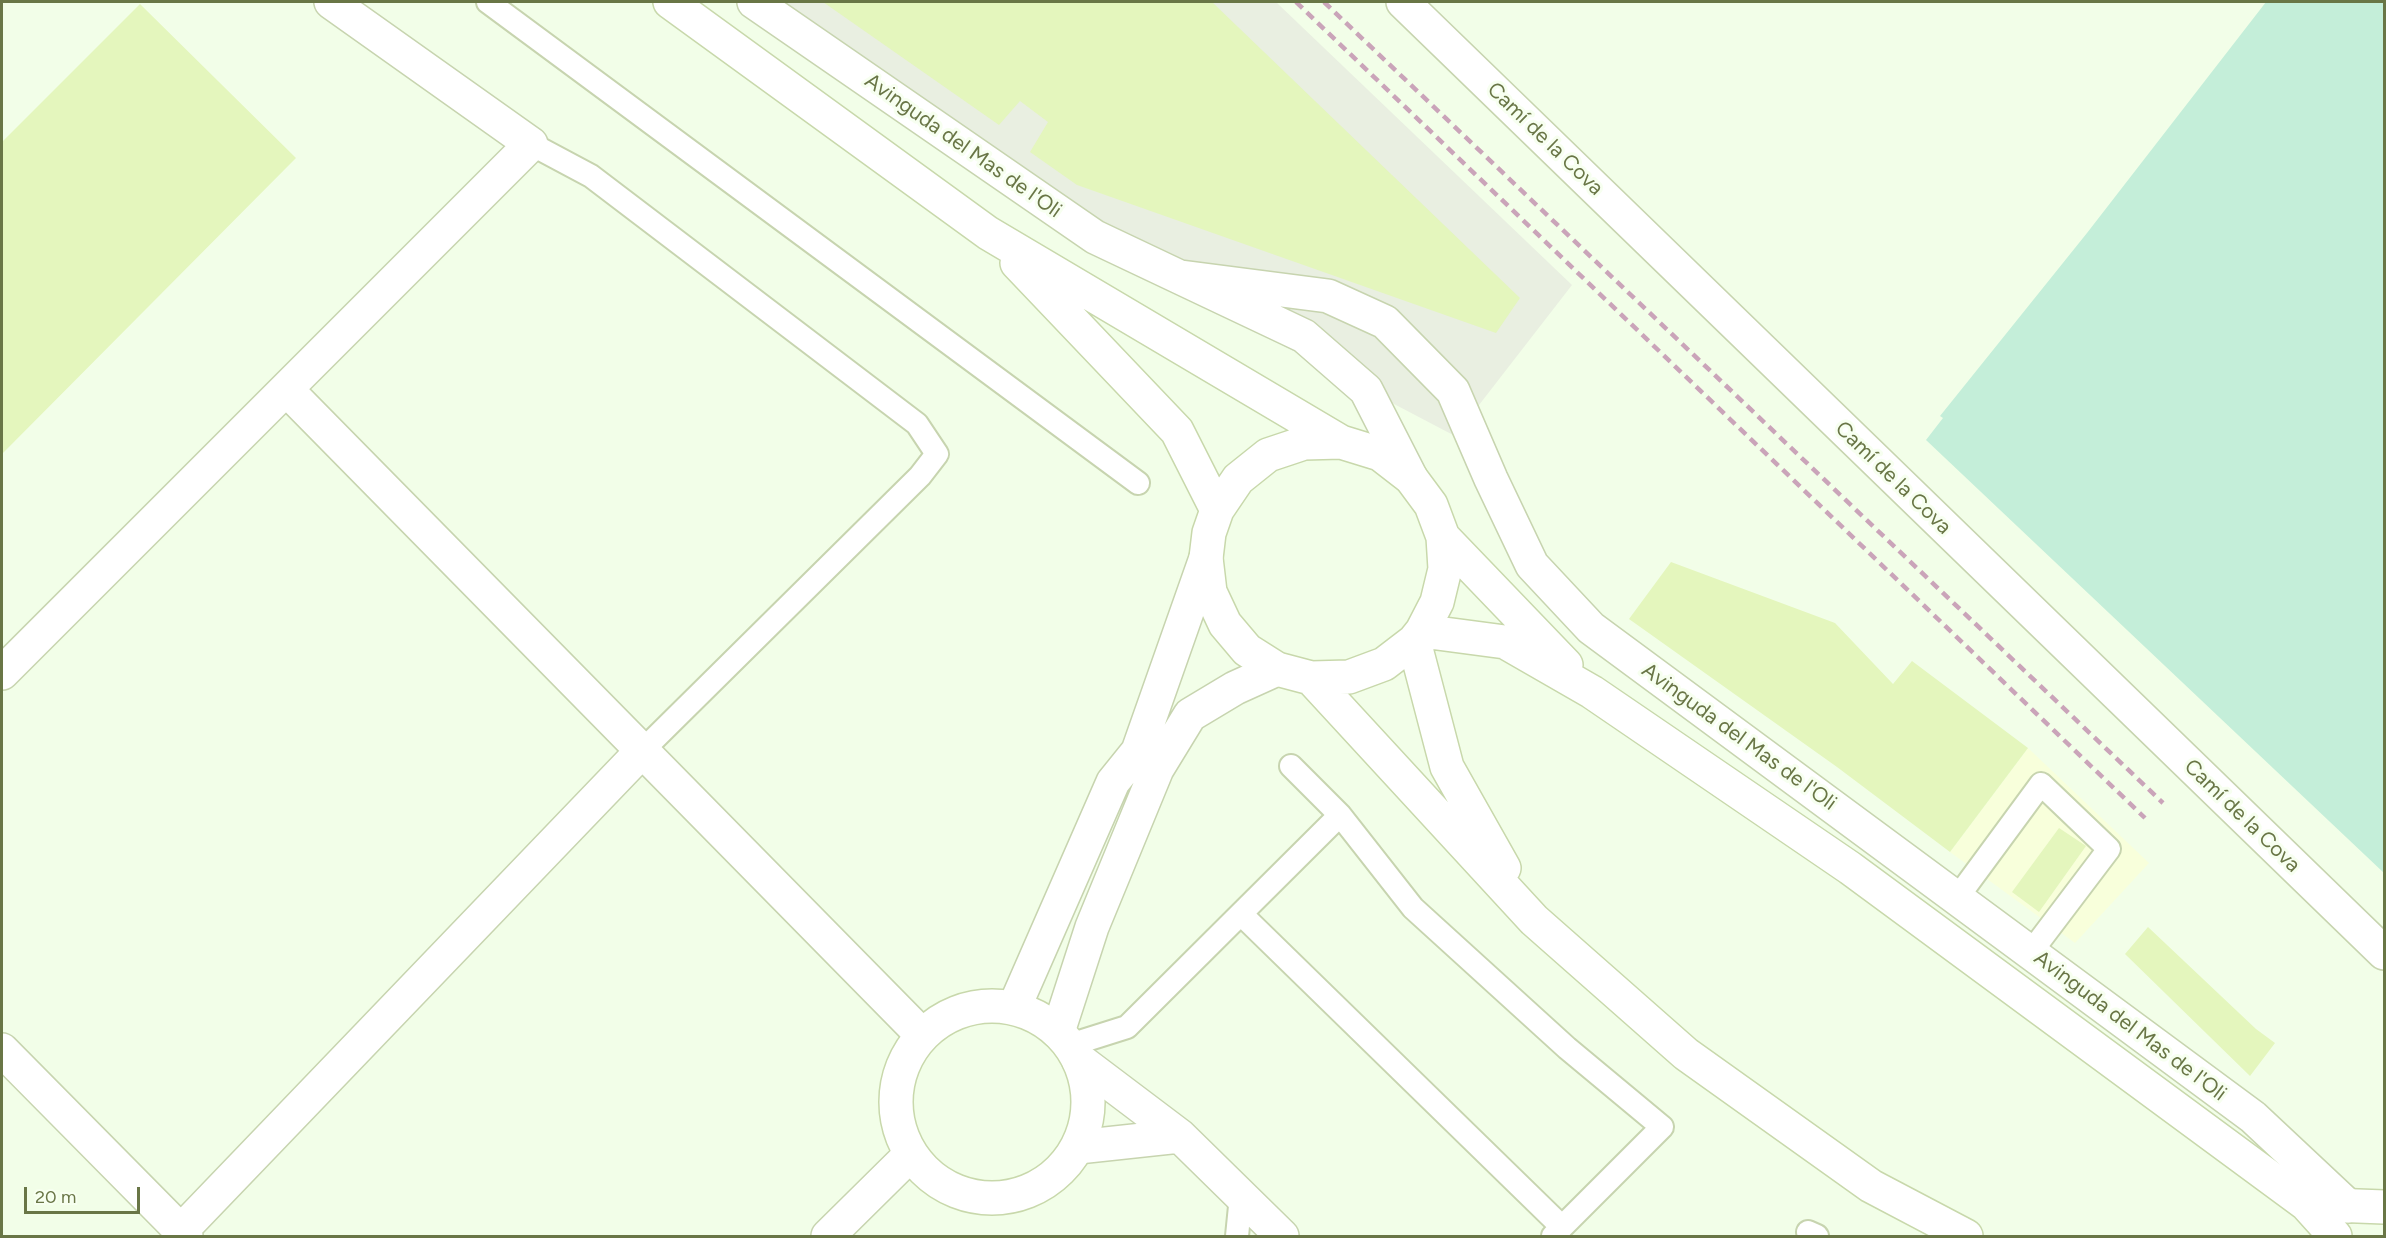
<!DOCTYPE html>
<meta charset="utf-8">
<style>
body{margin:0}
#map{position:relative;width:2386px;height:1238px;overflow:hidden;background:#f2fee8;font-family:Figtree,sans-serif}
canvas{display:block}
.frame{position:absolute;inset:0;border:3px solid #697646;pointer-events:none}
.scale{position:absolute;left:24px;top:1187px;width:116px;height:27px;box-sizing:border-box;border:3px solid #697646;border-top:0;padding-left:8px;font-size:18px;line-height:21px;white-space:nowrap;color:#697646;-webkit-text-stroke:4px #f7fff0;paint-order:stroke}
</style>
<div id="map">
<canvas width="2386" height="1238"></canvas>
<div class="frame"></div>
<div class="scale">20 m</div>
</div>
<script>
const ctx = document.querySelector('canvas').getContext('2d');
ctx.lineJoin = 'round';
function paint(path, color) { ctx.fillStyle = color; ctx.fill(path, 'evenodd'); }
const toPath = rows => new Path2D(rows.map(r => 'M' + r).join(''));
function strokePath(path, color, width, dash) { ctx.strokeStyle = color; ctx.lineWidth = width; ctx.lineCap = dash ? 'butt' : 'round'; ctx.setLineDash(dash || []); ctx.stroke(path); }
function label(font, color, halo, rows, align = 'center') {
  ctx.font = font + ' Figtree,sans-serif'; ctx.lineWidth = 6; ctx.setLineDash([]); ctx.textBaseline = 'middle'; ctx.strokeStyle = halo; ctx.fillStyle = color; for (const [text, x, y, turn = 0] of rows) {
    ctx.save(); ctx.translate(x, y); ctx.rotate((+turn || 0) * Math.PI / 180); ctx.textAlign = isNaN(turn) ? turn : align; if (halo) ctx.strokeText(text, 0, 0); ctx.fillText(text, 0, 0); ctx.restore();
  }
}
paint(toPath([
 [2028,748,2149,863,2075,943,1950,852]
]), '#f8ffdb');
paint(toPath([
 [750,2,1276,2,1572,285,1455,436,1053,225]
]), '#e9efe1');
paint(toPath([
 [2266,2,2384,2,2384,873,1926,440,1943,418,1940,416,2087,233]
]), '#c4eed9');
paint(toPath([
 [823,2,1212,2,1520,298,1496,333,1077,185,1030,152,1048,122,1020,101,999,125],
 [140,4,296,158,2,454,2,142],
 [1671,562,1835,623,1893,684,1912,661,2028,748,1950,852,1837,767,1629,619],
 [2059,828,2086,846,2039,912,2012,892],
 [2148,927,2256,1029,2275,1043,2250,1076,2125,954]
]), '#e4f6bd');
const lane = toPath([
 [488,2,1138,483],
 [531,144,591,176,917,424,937,454,920,476,642,751],
 [1291,766,1340,815,1413,908,1567,1048,1662,1127,1553,1236],
 [1957,898,2041,784,2109,849,2031,952],
 [1241,914,1562,1227],
 [1070,1045,1127,1027,1340,815],
 [1808,1232,1817,1236],
 [1237,1236,1241,1196]
]);
const street = toPath([
 [754,2,1095,237,1304,336,1366,390,1411,478],
 [1403,2,2384,953],
 [1181,277,1328,296,1385,322,1453,391,1491,479,1532,565,1591,628,2253,1117,2348,1206],
 [286,389,922,1035],
 [2,673,531,144,331,2],
 [1014,1008,1113,782,1138,751,1206,558],
 [1058,1032,1092,927,1157,769,1190,715,1235,688,1277,669],
 [2,1050,186,1236],
 [1078,1059,1180,1136,1282,1236],
 [1078,1147,1180,1136],
 [181,1231,642,751],
 [828,1236,910,1155]
]);
const secondary = toPath([
 [670,2,988,233,1341,442,1380,454,1411,478,1431,505,1443,537,1445,569,1437,602,1422,631,1414,641,1384,664,1349,677,1311,678,1277,669,1247,650,1225,624,1210,592,1206,558,1209,533,1217,510,1238,479,1268,455,1304,443,1341,442],
 [1017,263,1177,431,1217,510],
 [1443,537,1566,665],
 [1422,631,1505,642,1592,692,1850,868,2306,1204,2335,1236],
 [1414,641,1447,767,1504,868],
 [1311,678,1534,920,1686,1054,1871,1186,1966,1236],
 '896 1102a96 96 0 1 1 192 0a96 96 0 1 1-192 0Z',
 [2306,1204,2384,1207]
]);
strokePath(lane, '#c7d4af', 26);
strokePath(street, '#c7d4af', 36);
strokePath(secondary, '#c8d8ab', 36);
strokePath(lane, '#fff', 22);
strokePath(street, '#fff', 33);
strokePath(secondary, '#fff', 33);
strokePath(toPath([
 [1296,2,2145,818],
 [1324,2,2163,803]
]), '#caa4b9', 4.5, [9, 6]);
label('21px', '#697646', '#f7fff0', [
 ["Camí de la Cova",1545,139,44],
 ["Avinguda del Mas de l'Oli",963,146,35],
 ["Camí de la Cova",1893,478,44],
 ["Avinguda del Mas de l'Oli",1739,737,36],
 ["Camí de la Cova",2242,816,44],
 ["Avinguda del Mas de l'Oli",2130,1026,37]
]);
</script>
